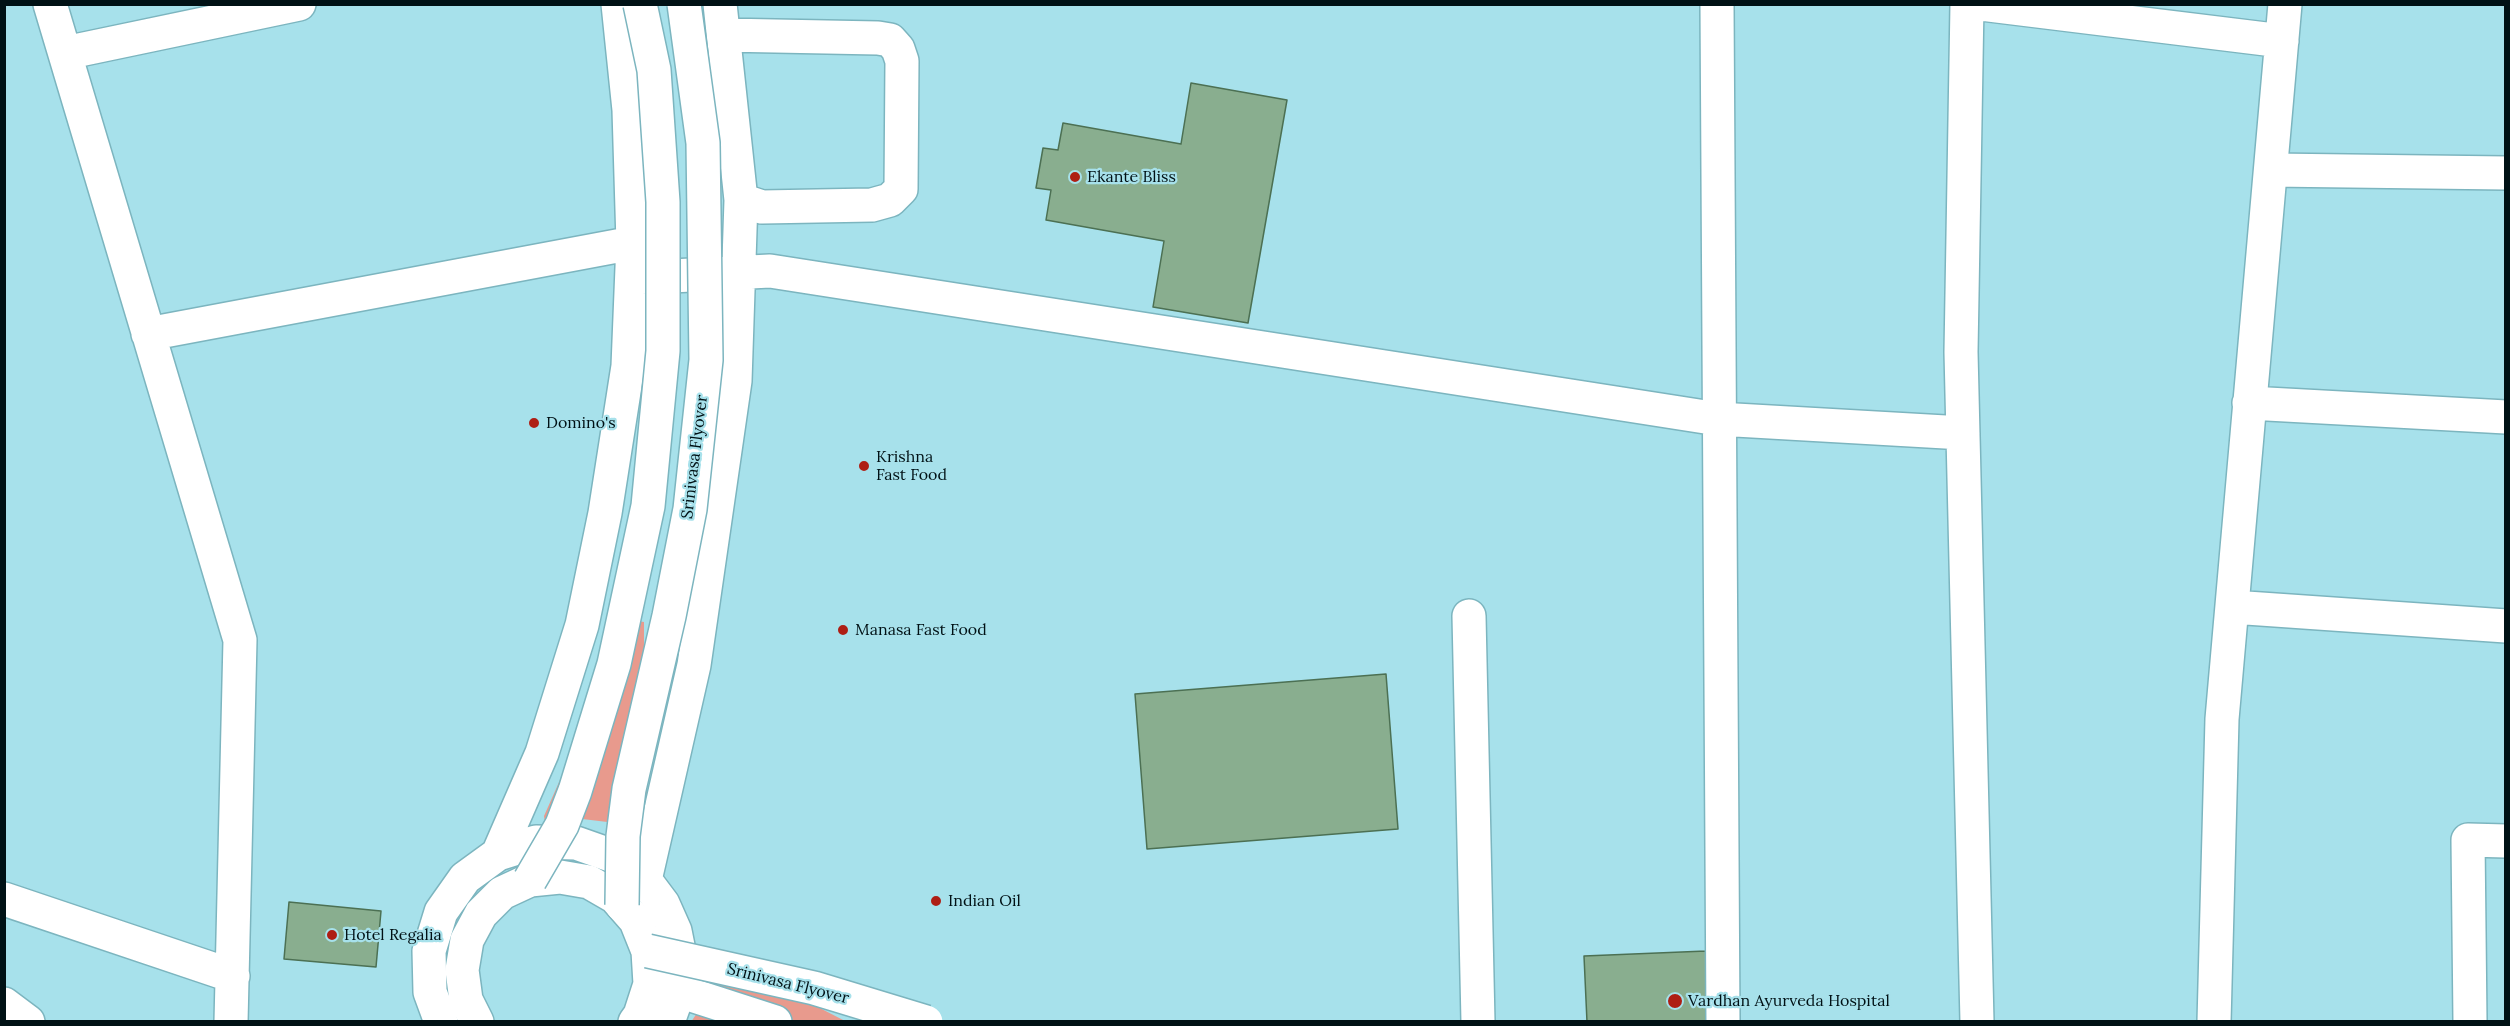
<!DOCTYPE html>
<style>
body{margin:0}
#map{position:relative;width:2510px;height:1026px;overflow:hidden;background:#a7e1eb;font-family:Lora,serif}
canvas{display:block}
.frame{position:absolute;inset:0;border:6px solid #001115;pointer-events:none}
</style>
<div id="map">
<canvas width="2510" height="1026"></canvas>
<div class="frame"></div>
</div>
<script>
const ctx = document.querySelector('canvas').getContext('2d');
ctx.lineJoin = 'round';
function paint(path, color) { ctx.fillStyle = color; ctx.fill(path, 'evenodd'); }
const toPath = rows => new Path2D(rows.map(r => 'M' + r).join(''));
function strokePath(path, color, width, dash) { ctx.strokeStyle = color; ctx.lineWidth = width; ctx.lineCap = dash ? 'butt' : 'round'; ctx.setLineDash(dash || []); ctx.stroke(path); }
function label(font, color, halo, rows, align = 'center') {
  ctx.font = font + ' Lora,serif'; ctx.lineWidth = 4.5; ctx.setLineDash([]); ctx.textBaseline = 'middle'; ctx.strokeStyle = halo; ctx.fillStyle = color; for (const [text, x, y, turn = 0] of rows) {
    ctx.save(); ctx.translate(x, y); ctx.rotate((+turn || 0) * Math.PI / 180); ctx.textAlign = isNaN(turn) ? turn : align; if (halo) ctx.strokeText(text, 0, 0); ctx.fillText(text, 0, 0); ctx.restore();
  }
}
paint(toPath([
 [631,620,644,622,644,719,649,827,574,818,545,823,544,816],
 [717,955,845,1021,691,1022,701,1007,709,970]
]), '#e89a8d');
const building = toPath([
 [1191,83,1287,100,1248,323,1153,307,1164,241,1046,220,1051,190,1036,188,1043,148,1058,150,1063,123,1181,144,1191,83],
 [1386,674,1398,829,1147,849,1135,694,1386,674],
 [289,902,381,911,376,967,284,959,289,902],
 [1706,951,1709,1022,1587,1022,1584,956,1706,951]
]);
paint(building, '#89ae8f');
strokePath(building, '#4c7053', 1.5);
const minor = toPath([
 [50,4,240,640,231,1022],
 [1717,4,1723,1022],
 [1967,4,1961,352,1977,1022],
 [1981,4,2282,41],
 [724,35,878,38,890,40,898,49,902,61,901,189,890,200,872,205,762,207,741,200],
 [65,53,299,4],
 [2271,170,2506,173],
 [632,278,770,271,1718,419,1963,433],
 [148,334,633,243],
 [2249,403,2506,417],
 [2232,607,2506,626],
 [1469,616,1478,1022],
 [498,854,542,753,582,625,605,513,628,366,633,243,629,110,618,4],
 [645,880,694,665,735,381,741,200,720,4],
 [4,899,233,976],
 [679,991,775,1022],
 [4,1004,28,1022],
 [441,1022,430,992,429,951,441,912,465,878,498,854,536,842,576,843,613,856,645,880,663,904,675,931,681,961,679,991,668,1022],
 [2214,1022,2222,719,2285,4],
 [2470,1022,2468,840,2506,841]
]);
const major = toPath([
 [477,1022,466,1000,462,970,467,940,481,914,502,893,530,880,560,877,589,882,615,897,636,921,648,951,650,984,640,1015,635,1022]
]);
strokePath(minor, '#7cb5bf', 36);
strokePath(major, '#7cb5bf', 36);
strokePath(minor, '#fff', 33);
strokePath(major, '#fff', 33);
const majorBridge = toPath([
 [530,880,562,825,575,791,614,664,648,506,663,351,663,202,654,70,640,4],
 [622,905,623,836,629,789,669,616,690,509,706,360,703,143,684,4],
 [648,951,814,988,926,1022]
]);
strokePath(majorBridge, '#7cb5bf', 36, []);
strokePath(majorBridge, '#fff', 33);
for (const [x, y, r, color] of [
 [1075,177,6,"#ae1e14"],
 [534,423,6,"#ae1e14"],
 [864,466,6,"#ae1e14"],
 [843,630,6,"#ae1e14"],
 [936,901,6,"#ae1e14"],
 [332,935,6,"#ae1e14"],
 [1675,1001,8,"#ae1e14"]
]) { const dot = new Path2D(); dot.arc(x, y, r, 0, 2 * Math.PI); ctx.fillStyle = color; ctx.fill(dot); strokePath(dot, '#a7e1eb', 2); }
label('16px', '#001115', '#a7e1eb', [
 ["Ekante Bliss",1087,177],
 ["Domino's",546,423],
 ["Krishna",876,457],
 ["Fast Food",876,475],
 ["Manasa Fast Food",855,630],
 ["Indian Oil",948,901],
 ["Hotel Regalia",344,935],
 ["Vardhan Ayurveda Hospital",1688,1001]
], 'left');
label('16px', '#001115', '#a7e1eb', [
 ["Srinivasa Flyover",695,457,-83],
 ["Srinivasa Flyover",788,984,14]
]);
</script>
